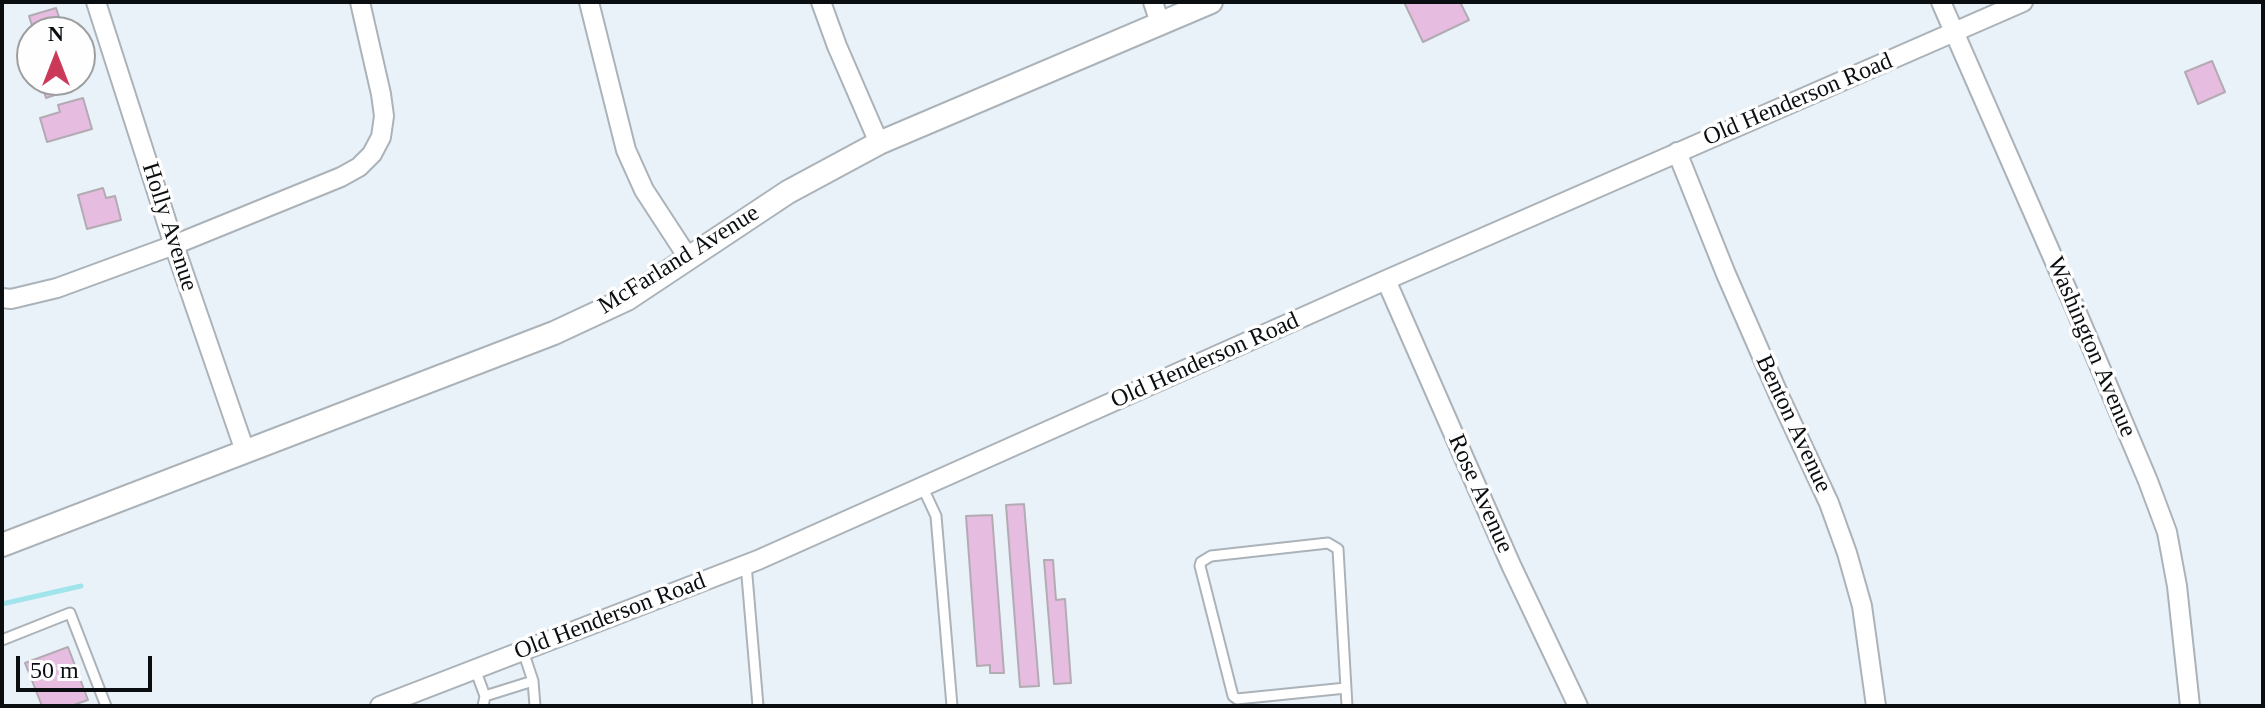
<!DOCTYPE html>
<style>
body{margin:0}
#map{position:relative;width:2265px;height:708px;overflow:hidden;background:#eaf2f9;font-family:Georgia,serif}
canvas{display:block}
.frame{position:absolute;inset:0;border:4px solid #0b0e10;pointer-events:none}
.north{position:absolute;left:16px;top:16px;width:80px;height:80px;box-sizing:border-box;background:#fefefe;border:2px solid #9d9e9f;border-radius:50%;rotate:0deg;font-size:22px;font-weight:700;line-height:32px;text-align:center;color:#0b0e10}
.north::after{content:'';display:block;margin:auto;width:28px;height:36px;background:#ca3a58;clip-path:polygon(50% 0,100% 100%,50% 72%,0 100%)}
.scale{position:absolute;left:16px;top:656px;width:136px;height:36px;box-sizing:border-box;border:4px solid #0b0e10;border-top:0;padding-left:10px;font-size:24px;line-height:28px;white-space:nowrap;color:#0b0e10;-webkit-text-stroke:6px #fefefe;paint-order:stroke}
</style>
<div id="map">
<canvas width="2265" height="708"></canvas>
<div class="frame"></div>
<div class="north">N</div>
<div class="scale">50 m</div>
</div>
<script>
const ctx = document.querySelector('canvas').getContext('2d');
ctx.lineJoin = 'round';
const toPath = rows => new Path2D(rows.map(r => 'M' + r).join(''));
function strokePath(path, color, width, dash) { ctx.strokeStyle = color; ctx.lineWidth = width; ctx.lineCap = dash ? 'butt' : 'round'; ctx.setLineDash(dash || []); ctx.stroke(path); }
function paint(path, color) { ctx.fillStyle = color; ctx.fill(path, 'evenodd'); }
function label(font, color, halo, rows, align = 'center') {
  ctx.font = font + ' Georgia,serif'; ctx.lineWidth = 7; ctx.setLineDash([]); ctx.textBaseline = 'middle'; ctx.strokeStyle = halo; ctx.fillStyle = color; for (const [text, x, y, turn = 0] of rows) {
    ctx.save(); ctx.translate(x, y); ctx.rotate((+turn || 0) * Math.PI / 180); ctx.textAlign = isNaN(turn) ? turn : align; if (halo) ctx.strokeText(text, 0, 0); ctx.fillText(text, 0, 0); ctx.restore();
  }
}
strokePath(toPath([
 [2,604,81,586]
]), '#a2e4ec', 5);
const building = toPath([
 [1404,2,1460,2,1469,20,1423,42,1404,2],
 [56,8,64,32,34,32,29,16,56,8],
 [2212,61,2225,92,2198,104,2185,72,2212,61],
 [40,80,77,80,79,87,46,98,40,80],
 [83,98,92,129,47,142,40,118,60,112,58,105,83,98],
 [103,188,106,198,115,196,121,220,87,229,78,195,103,188],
 [1024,504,1039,686,1020,687,1006,505,1024,504],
 [992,515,1004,673,990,673,990,665,977,666,966,516,992,515],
 [1044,560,1053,560,1056,600,1065,599,1071,683,1054,684,1044,560],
 [68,647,88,700,76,704,77,706,42,706,25,663,68,647]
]);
paint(building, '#e6bce0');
strokePath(building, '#b3abb2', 2);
const service = toPath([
 [922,486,936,516,952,706],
 [746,564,758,706],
 [2,640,70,613,106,706],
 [523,651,533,681,535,706],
 [475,669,485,696,483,706],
 [1346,688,1237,699,1233,696,1200,566,1201,562,1211,556,1328,543,1338,549,1347,706],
 [485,696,533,681]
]);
const minor = toPath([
 [96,2,174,245,245,451],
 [589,2,626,150,644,190,689,259],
 [821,2,837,46,879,143],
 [1153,2,1160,23],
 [1941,2,2075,308,2148,481,2167,532,2177,586,2190,706],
 [1677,152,1726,274,1781,400,1829,503,1847,553,1862,606,1876,706],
 [1386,280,1511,565,1578,706],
 [2,298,11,299,57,288,174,245,341,177,359,167,372,154,381,137,384,116,381,94,360,2],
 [380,706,758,560,1386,280,2023,2]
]);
const tertiary = toPath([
 [2,545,554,333,627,299,788,192,879,143,1211,2]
]);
strokePath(service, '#abb3b9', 13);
strokePath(minor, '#abb3b9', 22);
strokePath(tertiary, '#abb3b9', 26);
strokePath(service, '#fff', 9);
strokePath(minor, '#fff', 18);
strokePath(tertiary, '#fff', 22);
label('24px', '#0b0e10', '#fefefe', [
 ["Old Henderson Road",1798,100,-23],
 ["Holly Avenue",169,227,72],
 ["McFarland Avenue",679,260,-32],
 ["Washington Avenue",2091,347,67],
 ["Old Henderson Road",1205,361,-24],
 ["Benton Avenue",1793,424,65],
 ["Rose Avenue",1480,494,66],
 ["Old Henderson Road",610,617,-21]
]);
</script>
